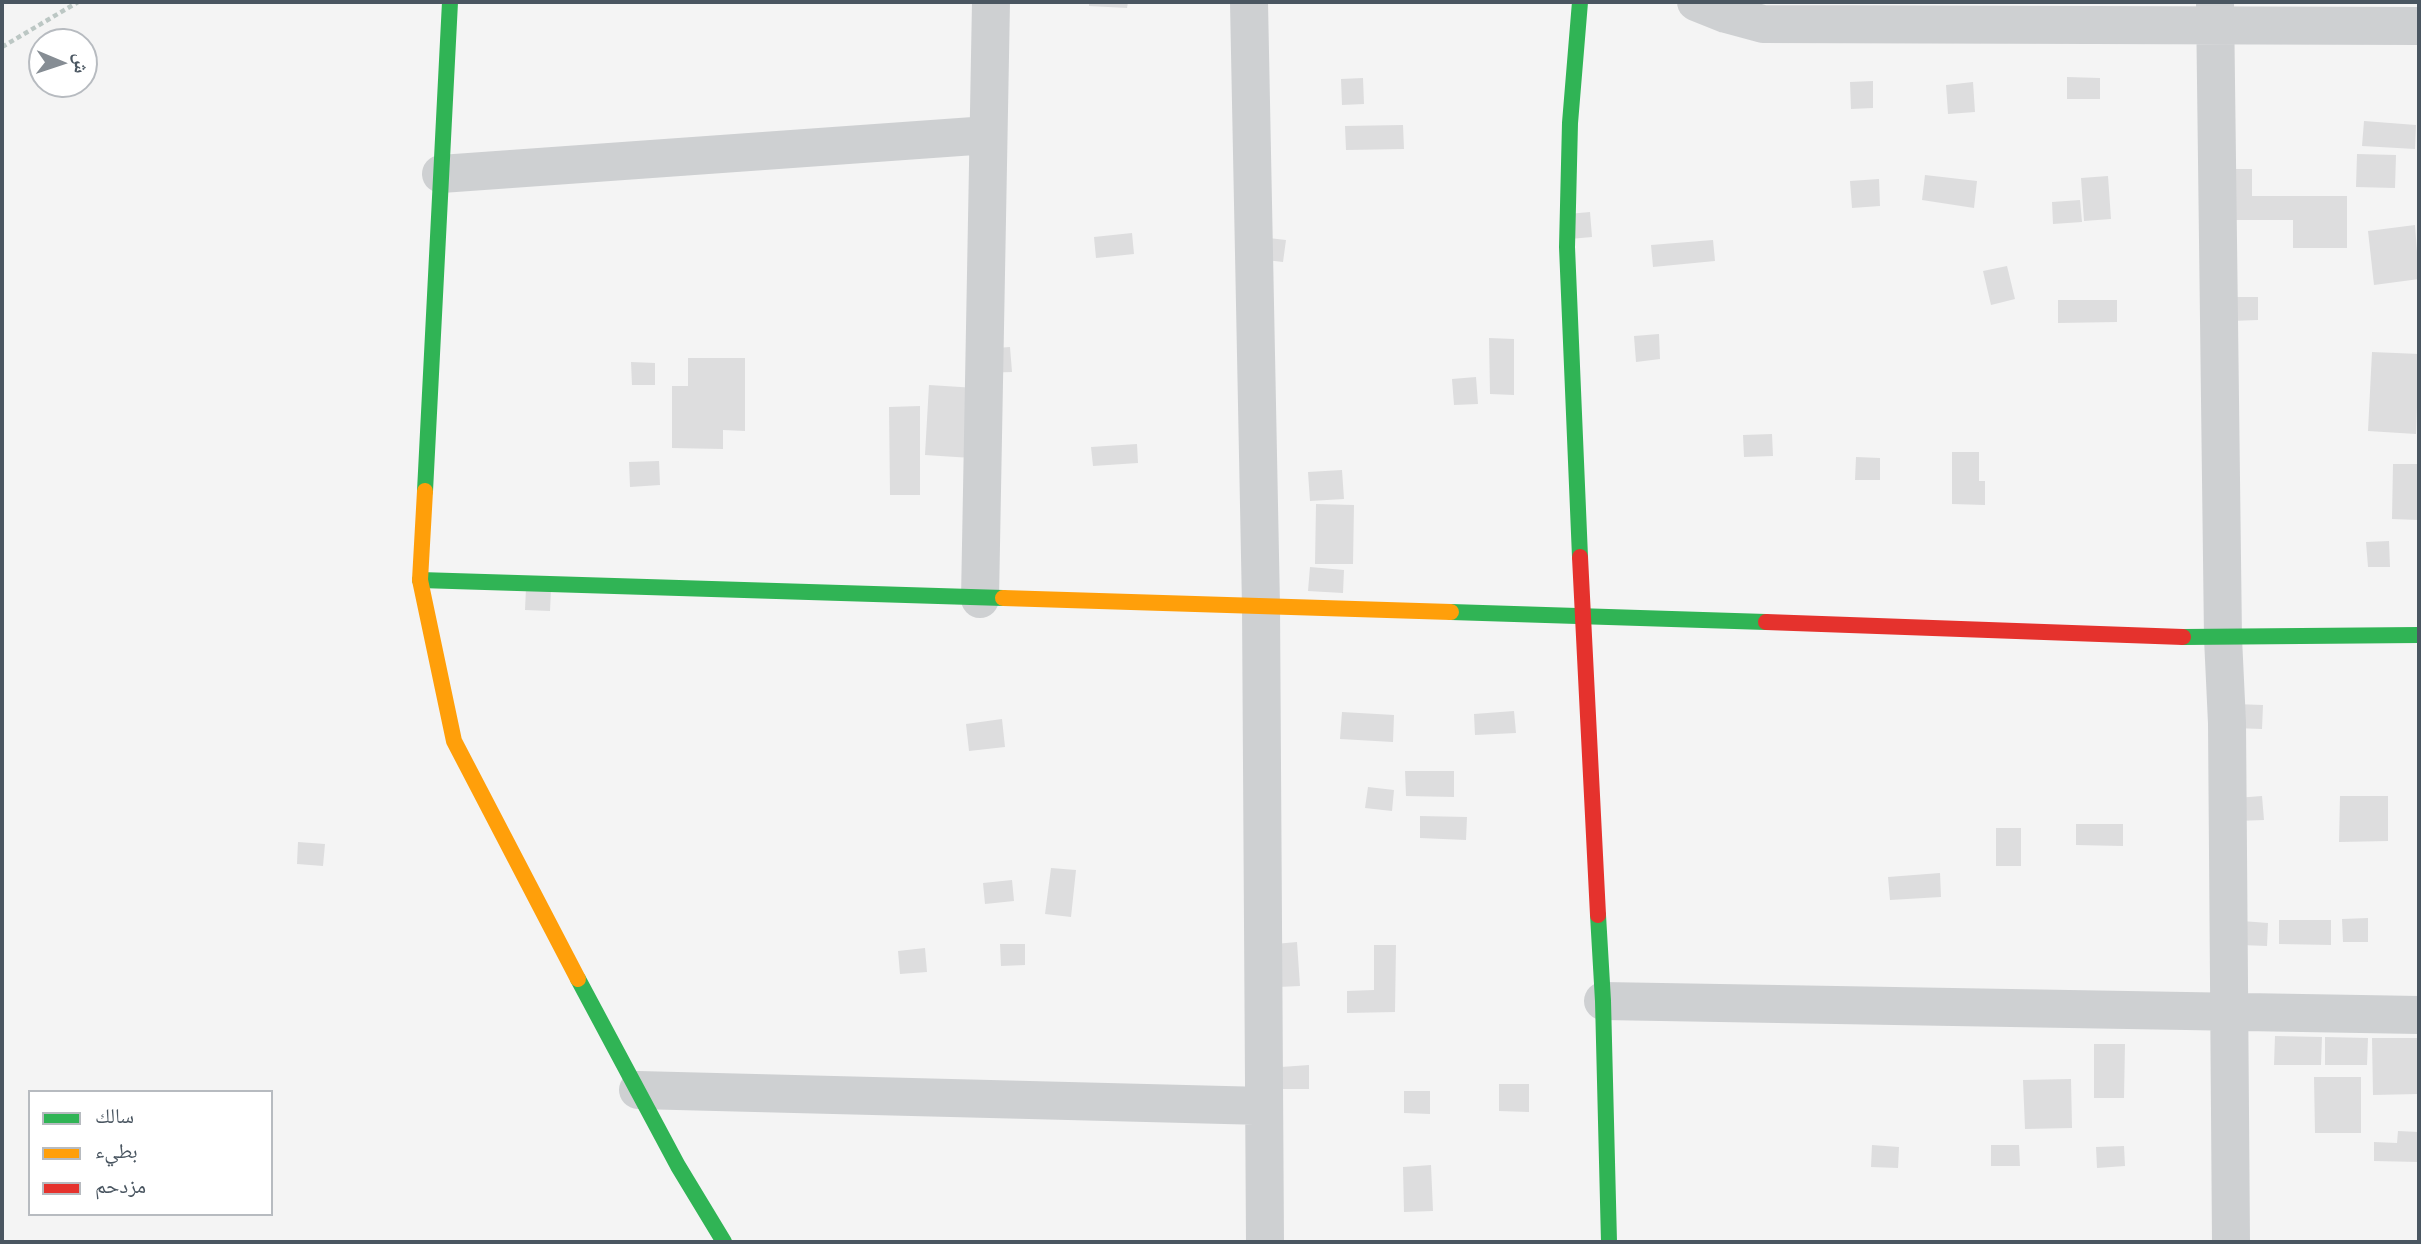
<!DOCTYPE html>
<meta charset="utf-8">
<style>
body{margin:0}
#map{position:relative;width:2421px;height:1244px;overflow:hidden;background:#f4f4f4;font-family:Raleway,"Noto Naskh Arabic",sans-serif}
canvas{display:block}
.frame{position:absolute;inset:0;border:4px solid #4a5661;pointer-events:none}
.legend{position:absolute;left:28px;top:1090px;width:245px;height:126px;box-sizing:border-box;background:#fff;border:2px solid #b7bbc0;margin:0;padding:9px 12px;list-style:none;font-size:21px;color:#4a5661}
.legend li{display:flex;align-items:center;gap:14px;height:35px}
.legend b{width:35px;border:2px solid #b7bbc0}
.north{position:absolute;left:28px;top:28px;width:70px;height:70px;box-sizing:border-box;background:#fff;border:2px solid #b7bbc0;border-radius:50%;rotate:92deg;font-size:19px;font-weight:700;line-height:28px;text-align:center;color:#4a5661}
.north::after{content:'';display:block;margin:auto;width:24px;height:32px;background:#868d94;clip-path:polygon(50% 0,100% 100%,50% 72%,0 100%)}
</style>
<div id="map">
<canvas width="2421" height="1244"></canvas>
<div class="frame"></div>
<ul class="legend">
<li><b style="height:9px;background:#30b455"></b>سالك</li>
<li><b style="height:9px;background:#ff9f0a"></b>بطيء</li>
<li><b style="height:9px;background:#e5322d"></b>مزدحم</li>
</ul>
<div class="north">ش</div>
</div>
<script>
const ctx = document.querySelector('canvas').getContext('2d');
ctx.lineJoin = 'round';
function paint(path, color) { ctx.fillStyle = color; ctx.fill(path, 'evenodd'); }
const toPath = rows => new Path2D(rows.map(r => 'M' + r).join(''));
function strokePath(path, color, width, dash) { ctx.strokeStyle = color; ctx.lineWidth = width; ctx.lineCap = dash ? 'butt' : 'round'; ctx.setLineDash(dash || []); ctx.stroke(path); }
paint(toPath([
 [1089,2,1128,2,1127,8,1089,6],
 [2067,77,2100,78,2100,99,2067,99],
 [1363,78,1364,104,1342,105,1341,79],
 [1873,81,1873,108,1851,109,1850,82],
 [1973,82,1975,112,1948,114,1946,85],
 [2364,121,2416,125,2415,149,2362,146],
 [1403,125,1404,149,1346,150,1345,126],
 [2357,154,2396,155,2395,188,2356,187],
 [2228,169,2252,169,2252,196,2347,196,2347,248,2293,248,2293,220,2227,220],
 [1925,175,1977,181,1974,208,1922,200],
 [2108,176,2111,219,2084,221,2081,178],
 [1879,179,1880,206,1852,208,1850,181],
 [2080,200,2082,222,2053,224,2052,202],
 [1590,212,1592,237,1570,239,1568,214],
 [2415,225,2419,279,2374,285,2368,231],
 [1132,233,1134,254,1096,258,1094,237],
 [1260,237,1286,240,1283,262,1257,259],
 [1713,240,1715,261,1653,267,1651,245],
 [2007,266,2015,299,1991,305,1983,271],
 [2231,297,2258,297,2258,320,2231,321],
 [2058,300,2117,300,2117,322,2058,323],
 [1659,334,1660,359,1636,362,1634,336],
 [1489,338,1514,339,1514,395,1490,394],
 [1010,347,1012,372,982,373,981,349],
 [2372,352,2419,354,2416,434,2368,431],
 [688,358,745,358,745,431,723,430,723,449,672,448,672,386,688,386],
 [631,362,655,363,655,385,632,385],
 [1476,377,1478,404,1454,405,1452,379],
 [929,385,992,389,987,459,925,455],
 [920,406,920,495,890,495,889,407],
 [1772,434,1773,456,1744,457,1743,435],
 [1137,444,1138,463,1093,466,1091,447],
 [1952,452,1979,452,1979,481,1985,481,1985,505,1952,504],
 [1856,457,1880,458,1880,480,1855,480],
 [659,461,660,485,630,487,629,462],
 [2393,464,2419,464,2419,520,2392,519],
 [1342,470,1344,499,1310,501,1308,472],
 [1316,504,1354,505,1353,564,1315,564],
 [2389,541,2390,567,2368,567,2366,542],
 [1310,567,1344,570,1343,593,1308,591],
 [526,588,551,589,550,611,525,610],
 [2235,704,2263,705,2262,729,2234,728],
 [1514,711,1516,733,1475,735,1474,714],
 [1342,712,1394,715,1393,742,1340,739],
 [1002,719,1005,747,969,751,966,724],
 [1405,771,1454,771,1454,797,1406,796],
 [1368,787,1394,790,1392,811,1365,808],
 [2262,796,2264,820,2237,821,2236,798],
 [2340,796,2388,796,2388,841,2339,842],
 [1420,816,1467,817,1466,840,1420,838],
 [2076,824,2123,824,2123,846,2076,845],
 [1996,828,2021,828,2021,866,1996,866],
 [298,842,325,844,323,866,297,864],
 [1051,868,1076,870,1071,917,1045,914],
 [1940,873,1941,897,1890,900,1888,877],
 [1012,880,1014,901,985,904,983,883],
 [2368,918,2368,942,2343,942,2342,919],
 [2279,920,2331,920,2331,945,2279,944],
 [2242,921,2268,923,2267,946,2241,945],
 [1297,942,1300,986,1278,987,1275,944],
 [1000,944,1025,944,1025,965,1001,966],
 [1374,945,1396,945,1395,1012,1347,1013,1347,991,1374,990],
 [925,948,927,972,900,974,898,951],
 [2275,1036,2322,1037,2321,1065,2274,1065],
 [2325,1037,2368,1038,2367,1065,2325,1065],
 [2372,1038,2417,1038,2418,1094,2373,1095],
 [2094,1044,2125,1044,2124,1098,2094,1098],
 [1309,1065,1309,1089,1282,1089,1281,1067],
 [2314,1077,2361,1077,2361,1133,2315,1133],
 [2071,1079,2072,1128,2025,1129,2023,1080],
 [1499,1084,1529,1084,1529,1112,1499,1111],
 [1404,1091,1430,1091,1430,1114,1404,1113],
 [2398,1131,2419,1132,2419,1162,2374,1161,2374,1142,2397,1143],
 [1872,1145,1899,1147,1898,1168,1871,1167],
 [1991,1145,2019,1145,2020,1166,1991,1166],
 [2124,1146,2125,1166,2097,1168,2096,1147],
 [1431,1165,1433,1211,1404,1212,1403,1167]
]), '#ddddde');
strokePath(toPath([
 [2,47,78,2]
]), '#bcc7c4', 4.5, [5, 3.5]);
strokePath(toPath([
 [1249,2,1261,606,1265,1242],
 [1696,2,1726,14,1763,24,2419,26],
 [2215,2,2223,638,2227,723,2231,1242],
 [441,174,988,135],
 [980,599,991,2],
 [1603,1001,2419,1015],
 [638,1090,1264,1106]
]), '#ced0d2', 38);
strokePath(toPath([
 [425,491,450,2],
 [1580,557,1567,247,1570,123,1580,2],
 [420,580,1003,598],
 [1451,612,1766,622],
 [2183,637,2419,635],
 [1598,915,1603,1001,1609,1242],
 [578,979,678,1166,724,1242]
]), '#30b455', 16);
strokePath(toPath([
 [425,491,420,580,454,741,578,979],
 [1003,598,1451,612]
]), '#ff9f0a', 16);
strokePath(toPath([
 [1580,557,1598,915],
 [1766,622,2183,637]
]), '#e5322d', 16);
</script>
